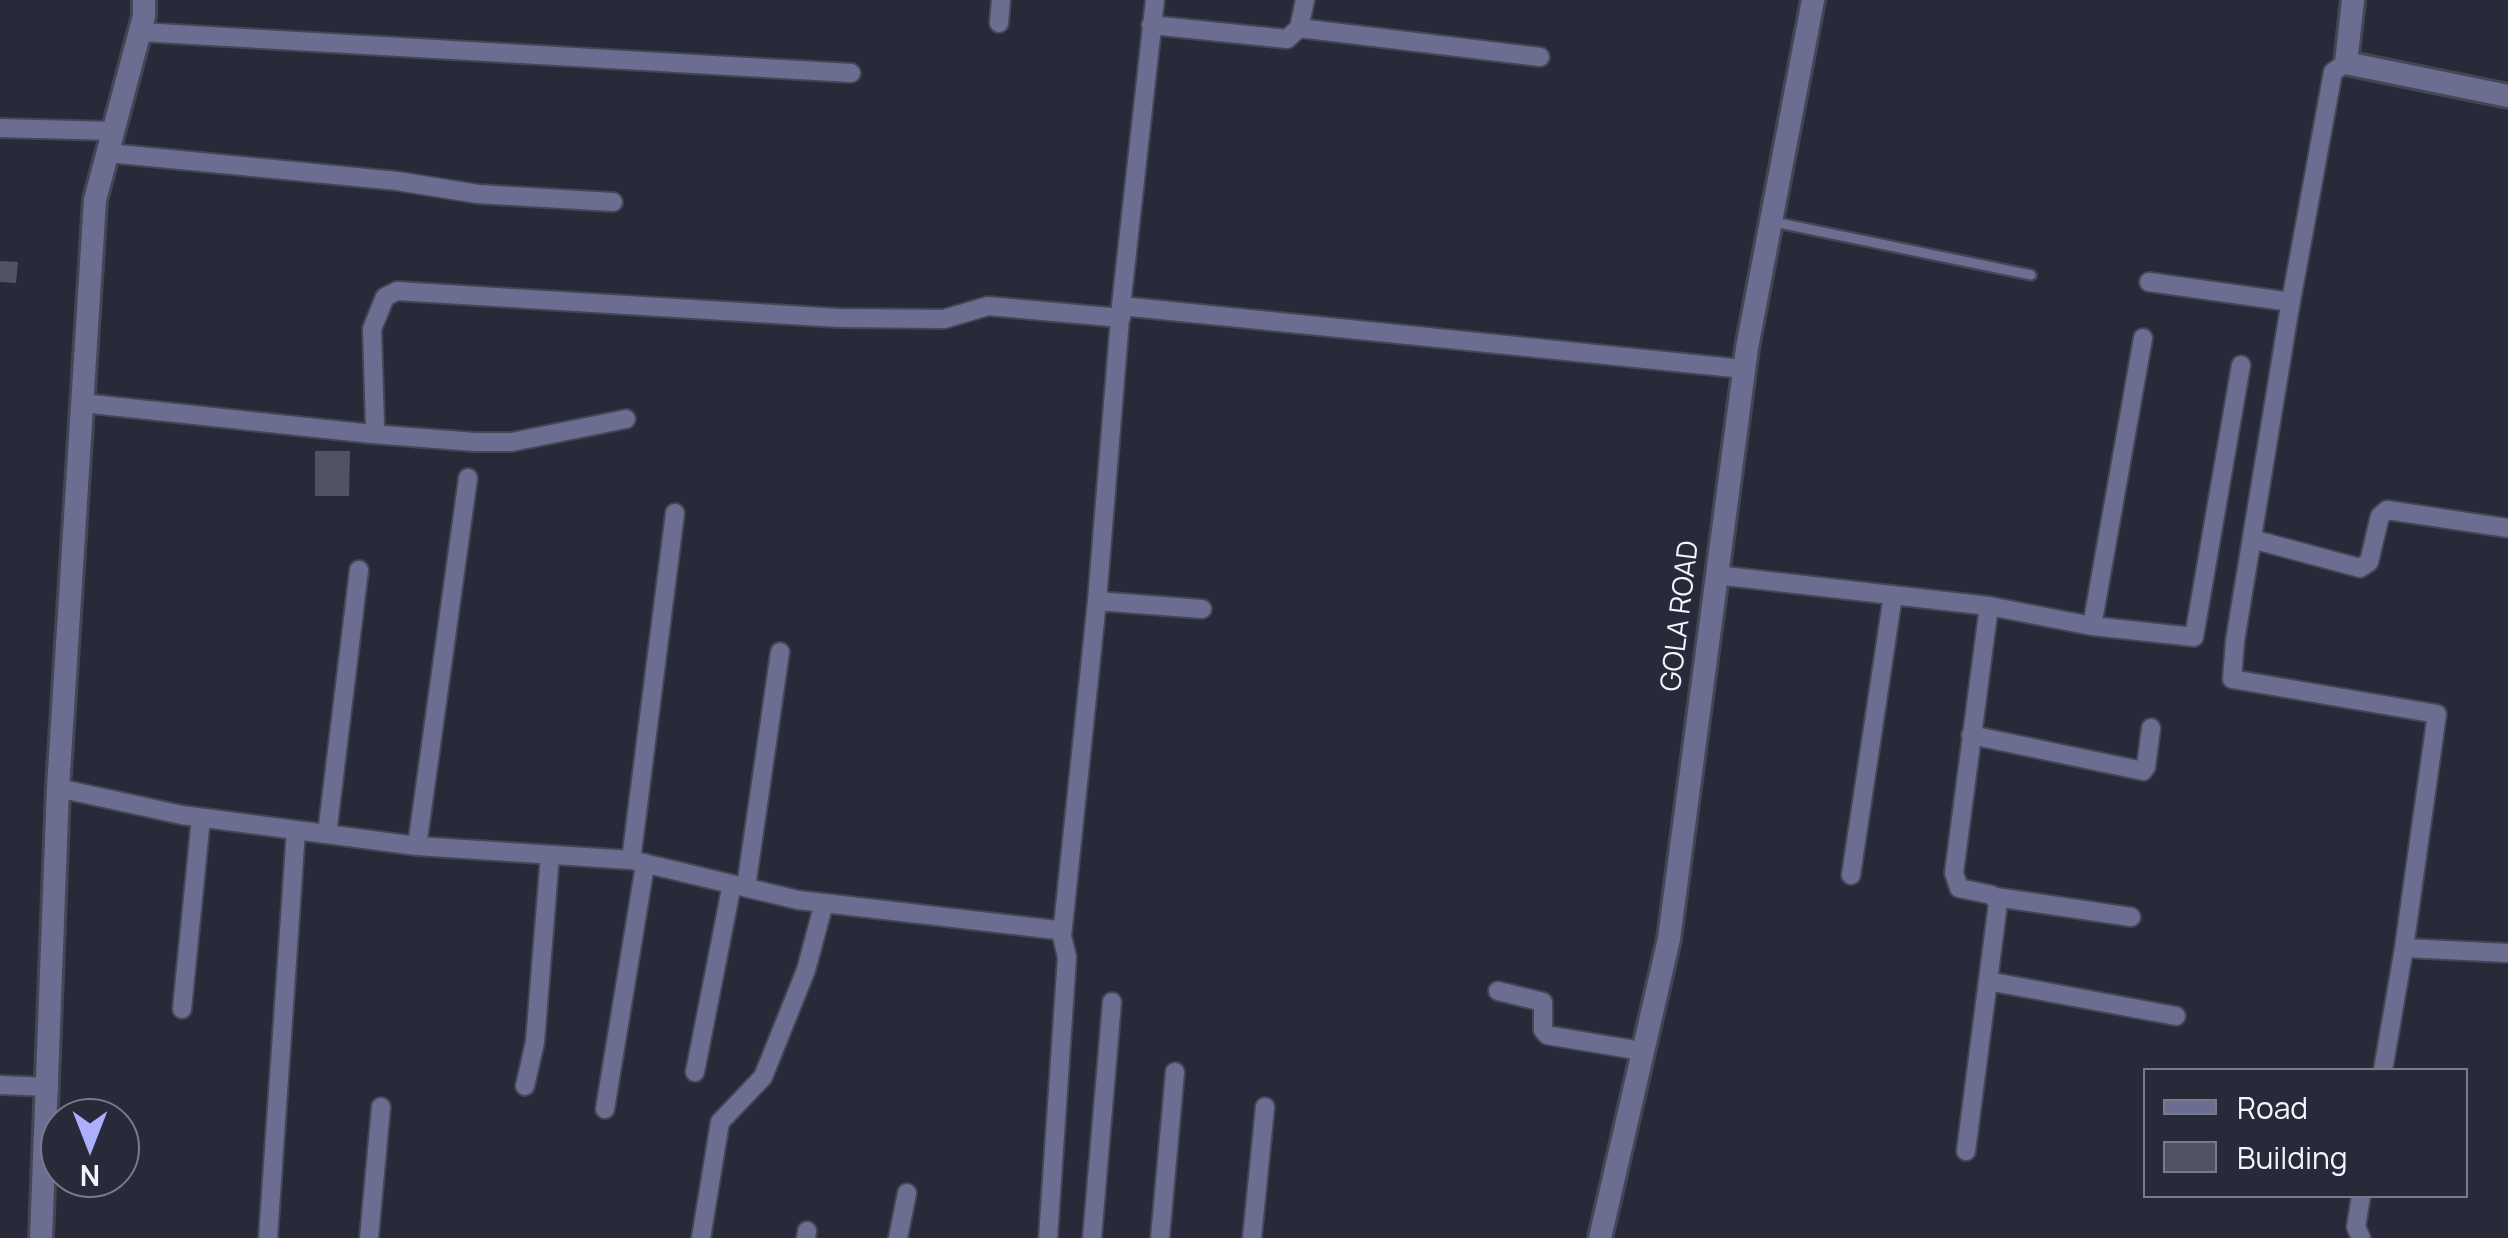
<!DOCTYPE html>
<style>
body{margin:0}
#map{position:relative;width:2508px;height:1238px;overflow:hidden;background:#292a39;font-family:Manrope,sans-serif}
canvas{display:block}
.legend{position:absolute;left:2143px;top:1068px;width:325px;height:130px;box-sizing:border-box;background:#292a39;border:2px solid #7a7b88;margin:0;padding:12px 18px;list-style:none;font-size:30px;color:#f3f4fe}
.legend li{display:flex;align-items:center;gap:20px;height:50px}
.legend b{width:50px;border:2px solid #7a7b88}
.north{position:absolute;left:40px;top:1098px;width:100px;height:100px;box-sizing:border-box;background:#292a39;border:2px solid #7a7b88;border-radius:50%;rotate:180deg;font-size:28px;font-weight:700;line-height:40px;text-align:center;color:#f3f4fe}
.north::after{content:'';display:block;margin:auto;width:35px;height:45px;background:#acaffb;clip-path:polygon(50% 0,100% 100%,50% 72%,0 100%)}
</style>
<div id="map">
<canvas width="2508" height="1238"></canvas>
<ul class="legend">
<li><b style="height:12px;background:#6c6e91"></b>Road</li>
<li><b style="height:28px;background:#515363"></b>Building</li>
</ul>
<div class="north">N</div>
</div>
<script>
const ctx = document.querySelector('canvas').getContext('2d');
ctx.lineJoin = 'round';
function paint(path, color) { ctx.fillStyle = color; ctx.fill(path, 'evenodd'); }
const toPath = rows => new Path2D(rows.map(r => 'M' + r).join(''));
function strokePath(path, color, width, dash) { ctx.strokeStyle = color; ctx.lineWidth = width; ctx.lineCap = dash ? 'butt' : 'round'; ctx.setLineDash(dash || []); ctx.stroke(path); }
function label(font, color, halo, rows, align = 'center') {
  ctx.font = font + ' Manrope,sans-serif'; ctx.lineWidth = 8; ctx.setLineDash([]); ctx.textBaseline = 'middle'; ctx.strokeStyle = halo; ctx.fillStyle = color; for (const [text, x, y, turn = 0] of rows) {
    ctx.save(); ctx.translate(x, y); ctx.rotate((+turn || 0) * Math.PI / 180); ctx.textAlign = isNaN(turn) ? turn : align; if (halo) ctx.strokeText(text, 0, 0); ctx.fillText(text, 0, 0); ctx.restore();
  }
}
paint(toPath([
 [0,261,18,262,16,283,0,282],
 [315,451,350,451,349,496,315,496]
]), '#515363');
const service = toPath([
 [1774,222,2031,275]
]);
const minor = toPath([
 [999,23,1001,0],
 [1151,25,1287,39,1299,28,1305,0],
 [1299,28,1540,57],
 [140,32,851,73],
 [2346,63,2333,72,2289,312,2235,641,2232,679,2437,714,2404,948,2383,1070],
 [0,128,113,131],
 [108,153,397,181,478,194,613,202],
 [2149,282,2291,302],
 [1121,306,1744,369],
 [82,403,372,434,375,425,372,329,385,297,397,291,839,318,944,319,988,306,1121,318],
 [372,434,475,442,512,442,626,419],
 [2252,539,2360,568,2369,562,2380,516,2387,510,2508,528],
 [1716,575,1989,606,2092,626,2194,637,2241,365],
 [1097,601,1202,609],
 [2092,626,2143,338],
 [1971,735,2143,771,2146,767,2151,728],
 [58,788,182,815,417,846,631,860,798,900,1057,930,1062,936,1067,957,1048,1238],
 [327,834,359,570],
 [417,846,468,478],
 [631,860,675,513],
 [1851,875,1893,595],
 [746,887,780,652],
 [1996,897,2131,917],
 [1062,936,1097,601,1121,306,1155,0],
 [2404,948,2508,953],
 [1988,981,2176,1016],
 [1498,991,1543,1002,1543,1030,1547,1035,1642,1051],
 [182,1009,201,818],
 [695,1072,732,884],
 [0,1085,49,1087],
 [525,1086,535,1042,550,855],
 [605,1109,645,865],
 [1966,1151,1998,903,1992,895,1959,888,1954,873,1989,606],
 [2361,1196,2356,1227,2361,1238],
 [268,1238,296,830],
 [369,1238,381,1107],
 [701,1238,720,1122,763,1077,806,970,824,903],
 [806,1238,807,1231],
 [898,1238,907,1193],
 [1092,1238,1112,1002],
 [1160,1238,1175,1072],
 [1252,1238,1265,1107]
]);
const tertiary = toPath([
 [2353,0,2346,63,2508,96],
 [41,1238,58,788,95,200,144,16,144,0],
 [1600,1238,1669,939,1747,348,1813,0]
]);
strokePath(service, '#454655', 14);
strokePath(minor, '#454655', 22);
strokePath(tertiary, '#454655', 28);
strokePath(service, '#6c6e91', 9);
strokePath(minor, '#6c6e91', 18);
strokePath(tertiary, '#6c6e91', 22);
label('28px', '#f3f4fe', '#292a39', [
 ["GOLA ROAD",1681,616,-83]
]);
</script>
